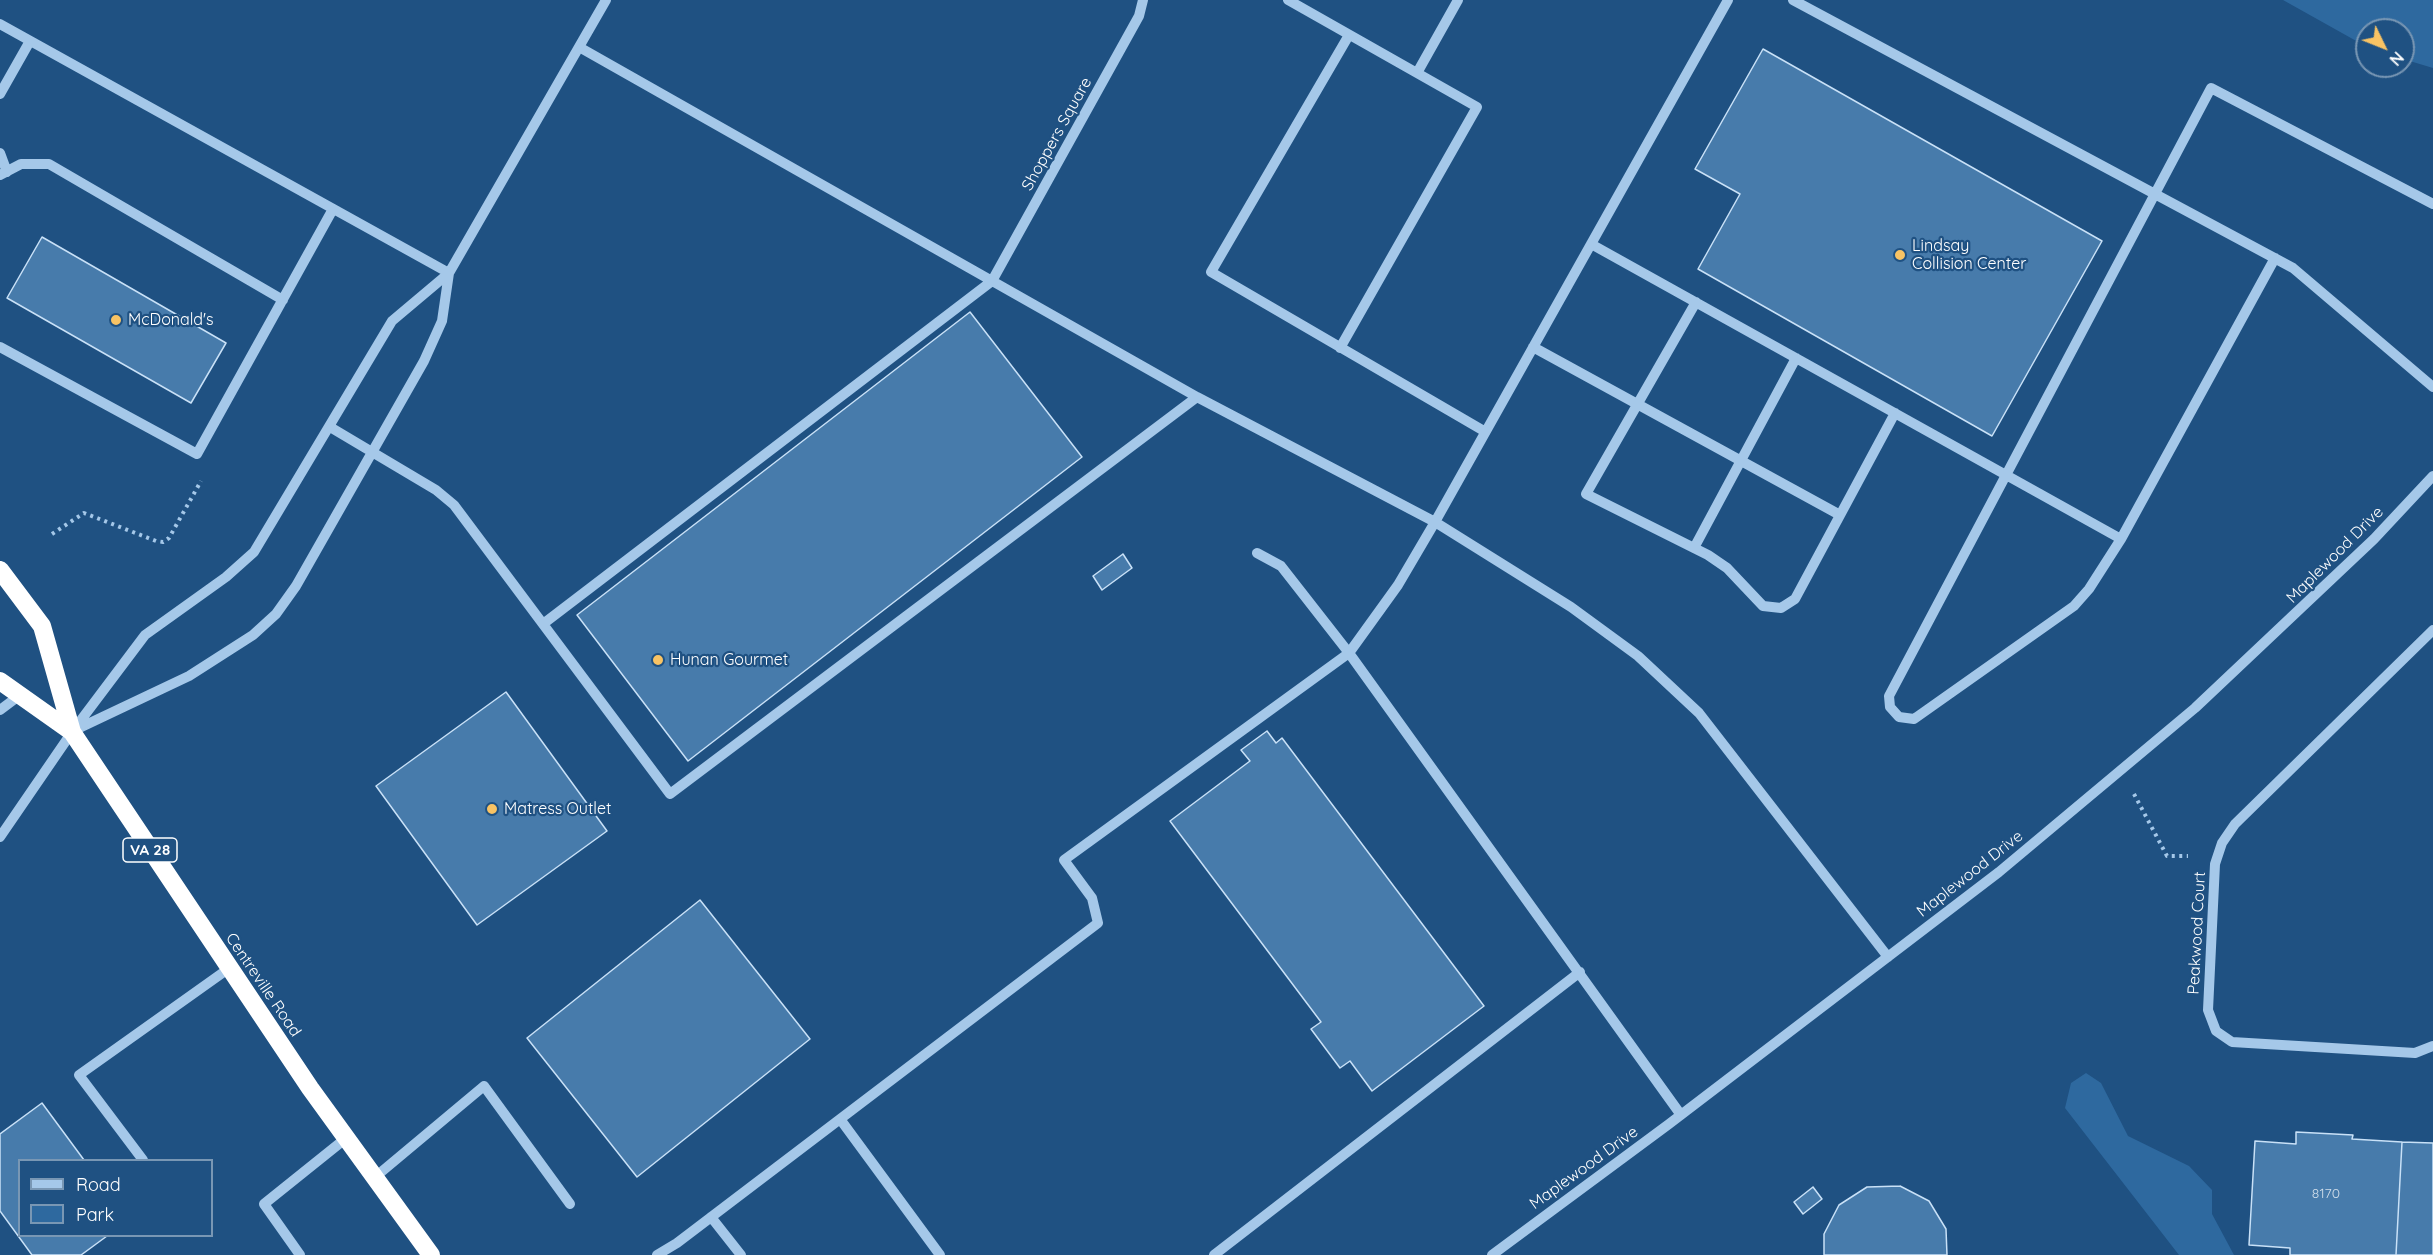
<!DOCTYPE html>
<style>
body{margin:0}
#map{position:relative;width:2433px;height:1255px;overflow:hidden;background:#1f5182;font-family:Quicksand,sans-serif}
canvas{display:block}
.legend{position:absolute;left:18px;top:1159px;width:195px;height:78px;box-sizing:border-box;background:#1f5182;border:2px solid #7997b4;margin:0;padding:8px 10px;list-style:none;font-size:18px;color:#fff}
.legend li{display:flex;align-items:center;gap:12px;height:30px}
.legend b{width:30px;border:2px solid #7997b4}
.north{position:absolute;left:2355px;top:18px;width:60px;height:60px;box-sizing:border-box;background:#1f5182;border:2px solid #7997b4;border-radius:50%;rotate:133deg;font-size:16px;font-weight:700;line-height:24px;text-align:center;color:#fff}
.north::after{content:'';display:block;margin:auto;width:21px;height:27px;background:#f8c364;clip-path:polygon(50% 0,100% 100%,50% 72%,0 100%)}
</style>
<div id="map">
<canvas width="2433" height="1255"></canvas>
<ul class="legend">
<li><b style="height:8px;background:#a5c8e9"></b>Road</li>
<li><b style="height:16px;background:#2e699f"></b>Park</li>
</ul>
<div class="north">N</div>
</div>
<script>
const ctx = document.querySelector('canvas').getContext('2d');
ctx.lineJoin = 'round';
function paint(path, color) { ctx.fillStyle = color; ctx.fill(path, 'evenodd'); }
const toPath = rows => new Path2D(rows.map(r => 'M' + r).join(''));
function strokePath(path, color, width, dash) { ctx.strokeStyle = color; ctx.lineWidth = width; ctx.lineCap = dash ? 'butt' : 'round'; ctx.setLineDash(dash || []); ctx.stroke(path); }
function label(font, color, halo, rows, align = 'center') {
  ctx.font = font + ' Quicksand,sans-serif'; ctx.lineWidth = 4.5; ctx.setLineDash([]); ctx.textBaseline = 'middle'; ctx.strokeStyle = halo; ctx.fillStyle = color; for (const [text, x, y, turn = 0] of rows) {
    ctx.save(); ctx.translate(x, y); ctx.rotate((+turn || 0) * Math.PI / 180); ctx.textAlign = isNaN(turn) ? turn : align; if (halo) ctx.strokeText(text, 0, 0); ctx.fillText(text, 0, 0); ctx.restore();
  }
}
paint(toPath([
 [2283,0,2433,0,2433,68,2403,59,2403,30,2367,30,2367,47],
 [2086,1073,2101,1083,2128,1136,2189,1166,2212,1190,2212,1214,2234,1255,2179,1255,2065,1108,2071,1083]
]), '#2e699f');
const building = toPath([
 [1763,49,2102,241,1992,436,1698,269,1740,194,1695,169,1763,49],
 [42,237,226,343,191,403,7,298,42,237],
 [970,312,1082,457,688,761,577,615,970,312],
 [1123,554,1132,568,1102,590,1093,576,1123,554],
 [506,692,607,831,477,925,376,786,506,692],
 [1267,731,1276,743,1282,738,1484,1006,1372,1091,1350,1061,1340,1068,1311,1029,1321,1022,1170,821,1250,761,1241,750,1267,731],
 [700,900,810,1039,637,1177,527,1038,700,900],
 [42,1103,84,1160,20,1160,20,1236,107,1236,81,1255,32,1255,0,1211,0,1134,42,1103],
 [2296,1132,2353,1135,2352,1139,2402,1142,2396,1255,2290,1255,2290,1248,2249,1245,2255,1141,2296,1144,2296,1132],
 [2402,1142,2433,1143,2433,1255,2396,1255,2402,1142],
 [1900,1186,1929,1201,1946,1229,1947,1255,1824,1255,1824,1234,1839,1205,1867,1187,1900,1186],
 [1813,1187,1822,1199,1803,1214,1794,1202,1813,1187]
]);
paint(building, '#477bab');
strokePath(building, '#c9e1f7', 1.5);
strokePath(toPath([
 [52,534,84,513,156,541,163,542,169,538,201,481],
 [2134,794,2167,856,2188,856]
]), '#a5c8e9', 4, [3, 4.5]);
strokePath(toPath([
 [1288,0,1477,107,1340,348],
 [1793,0,2293,268,2433,387],
 [0,24,449,273],
 [1349,35,1211,272,1484,431],
 [579,47,1197,397,1435,522,1571,607,1638,656,1699,713,1888,957],
 [1417,73,1458,0],
 [0,94,30,41],
 [0,153,7,172],
 [0,175,21,164,49,164,283,300],
 [1591,244,2121,539],
 [2275,258,2121,539,2089,589,2074,606,1914,719,1899,717,1890,707,1889,696,2211,88,2433,204],
 [1696,302,1586,494,1708,555,1727,568,1763,606,1781,608,1795,599,1895,413],
 [0,347,197,454,333,209],
 [1533,347,1840,515],
 [330,427,436,490,454,505,670,794,1197,397],
 [1694,548,1796,358],
 [1257,553,1281,566,1349,653,1681,1115],
 [543,624,992,281,1139,16,1143,0],
 [2433,630,2235,824,2222,843,2215,864,2208,1010,2216,1031,2232,1042,2415,1053,2433,1046],
 [0,710,20,695],
 [75,730,189,676,253,635,276,614,296,586,424,361,442,321,449,273],
 [0,837,72,732,145,635,226,577,254,552,392,321,449,273,606,0],
 [840,1119,940,1255],
 [143,1160,79,1075,228,969],
 [374,1178,484,1086,570,1204],
 [711,1217,741,1255],
 [300,1255,264,1204,345,1139],
 [657,1255,677,1243,1098,923,1092,898,1064,860,1349,653,1398,585,1435,522,1728,0],
 [1214,1255,1580,972],
 [1492,1255,1669,1124,1999,872,2195,708,2374,539,2433,476]
]), '#a5c8e9', 10);
strokePath(toPath([
 [0,570,42,626,72,732,310,1088,431,1255],
 [0,681,72,732]
]), '#fff', 18);
for (const [x, y, r, color] of [
 [1900,255,6,"#f8c364"],
 [116,320,6,"#f8c364"],
 [658,660,6,"#f8c364"],
 [492,809,6,"#f8c364"]
]) { const dot = new Path2D(); dot.arc(x, y, r, 0, 2 * Math.PI); ctx.fillStyle = color; ctx.fill(dot); strokePath(dot, '#1f5182', 2); }
label('14px', '#d1deea', null, [
 ["8170",2326,1194]
]);
for (const [x, y, w] of [
 [150,850,54]
]) { const box = new Path2D(); box.roundRect(x - w / 2, y - 12, w, 24, 4.5); ctx.fillStyle = '#1f5182'; ctx.fill(box); strokePath(box, '#fff', 1.5); }
label('bold 15px', '#fff', null, [
 ["VA 28",150,850]
]);
label('16px', '#fff', '#1f5182', [
 ["Shoppers Square",1057,134,-61],
 ["Maplewood Drive",2335,555,-45],
 ["Maplewood Drive",1970,874,-38],
 ["Peakwood Court",2197,933,-87],
 ["Centreville Road",263,985,56],
 ["Maplewood Drive",1584,1168,-36]
]);
label('16px', '#fff', '#1f5182', [
 ["Lindsay",1912,246],
 ["Collision Center",1912,264],
 ["McDonald's",128,320],
 ["Hunan Gourmet",670,660],
 ["Matress Outlet",504,809]
], 'left');
</script>
